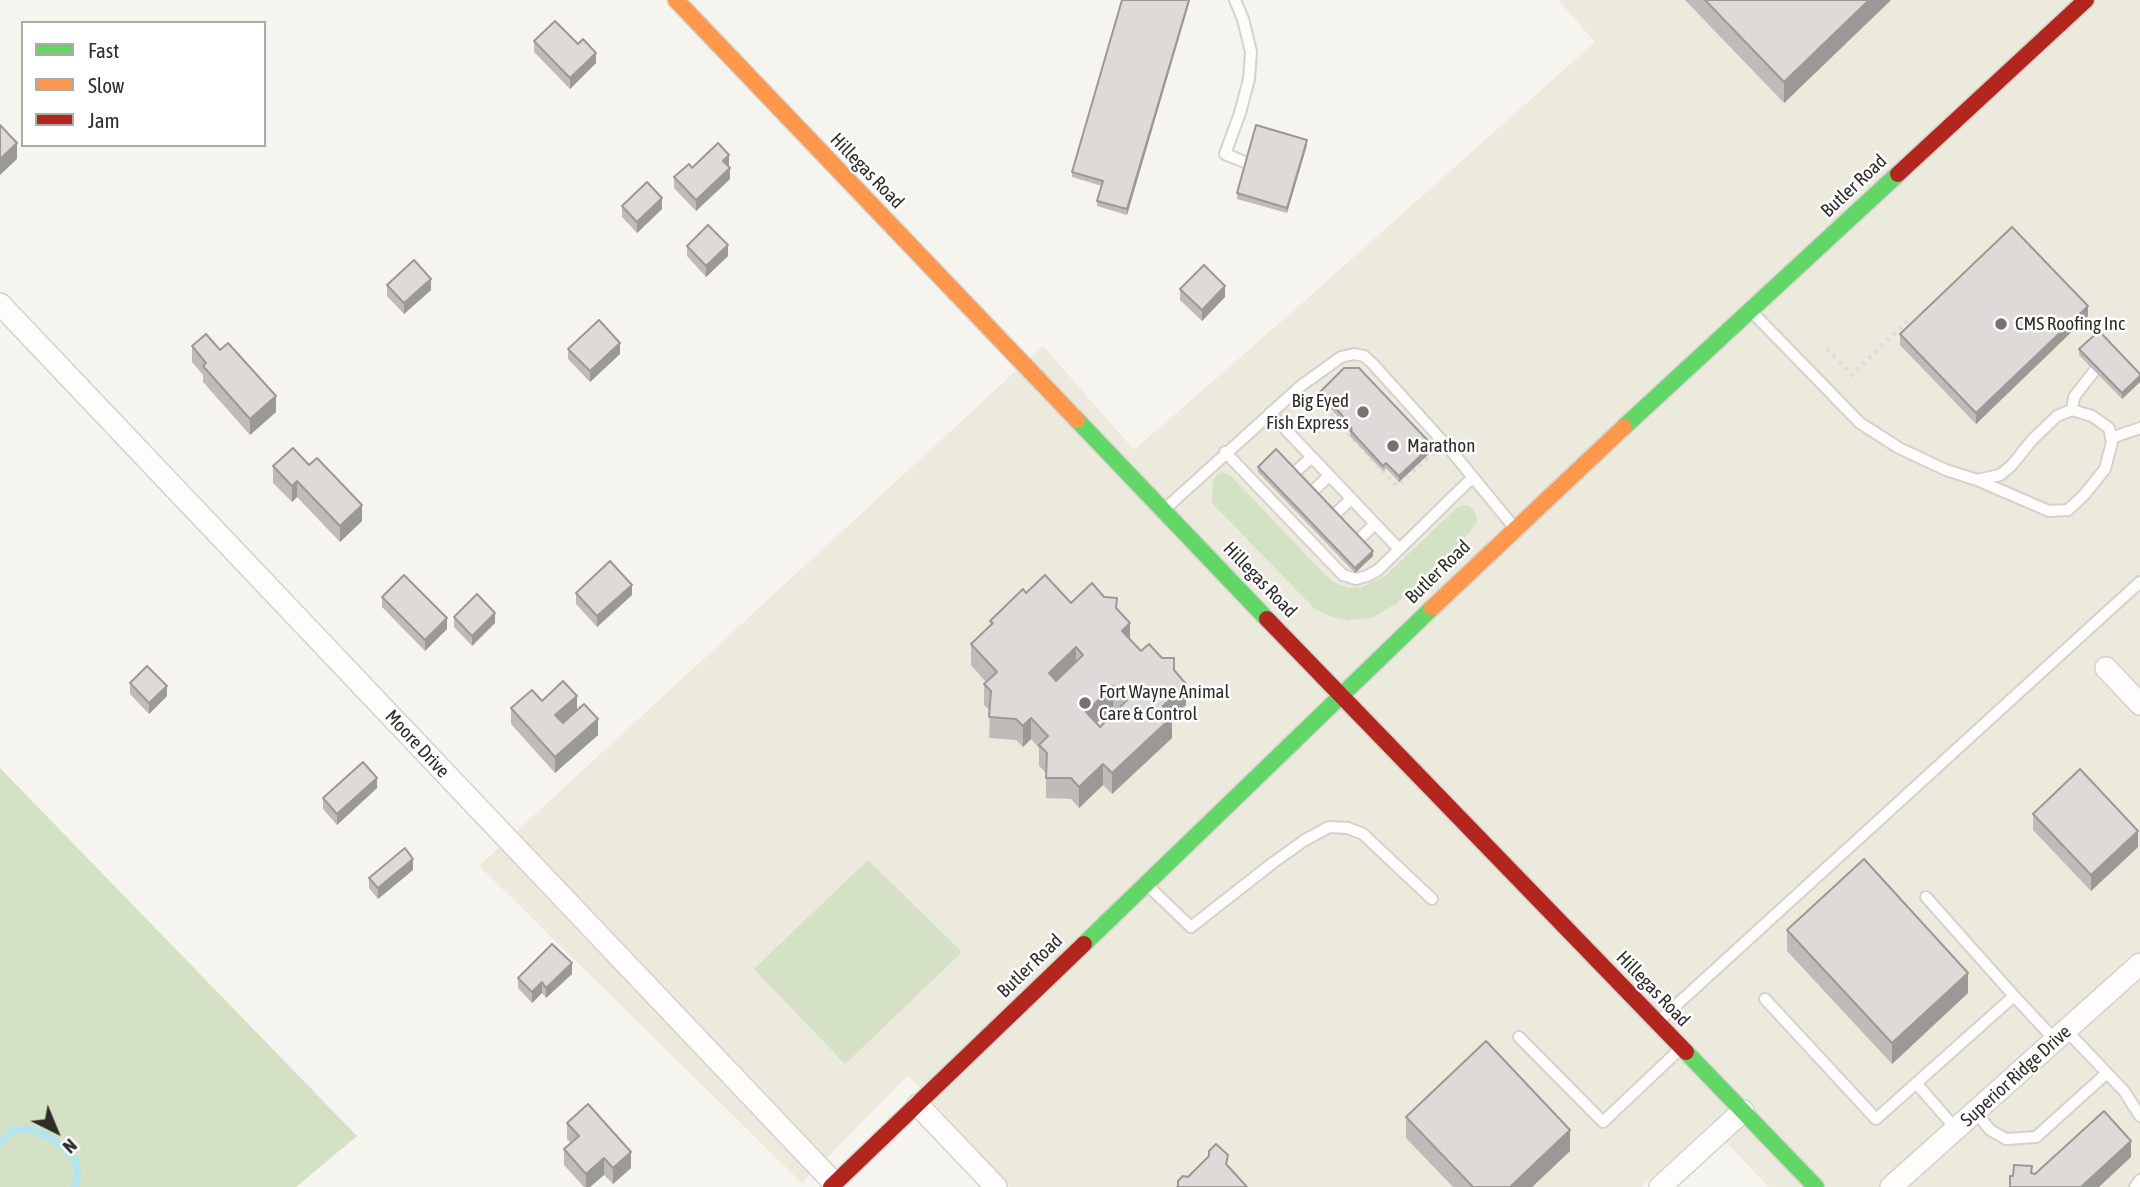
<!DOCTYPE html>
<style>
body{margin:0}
#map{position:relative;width:2140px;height:1187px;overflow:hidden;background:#f6f4ee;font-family:"Asap Condensed",sans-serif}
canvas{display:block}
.legend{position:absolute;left:21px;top:21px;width:245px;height:126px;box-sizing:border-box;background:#fff;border:2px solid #ababa9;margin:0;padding:9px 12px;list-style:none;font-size:21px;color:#2e2d29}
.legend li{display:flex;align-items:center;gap:14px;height:35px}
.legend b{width:35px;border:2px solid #ababa9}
.north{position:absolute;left:21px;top:1096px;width:70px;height:70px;-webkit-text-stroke:5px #fff;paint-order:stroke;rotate:137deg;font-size:19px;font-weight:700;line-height:28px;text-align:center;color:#2e2d29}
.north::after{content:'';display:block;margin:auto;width:24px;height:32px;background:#2e2d29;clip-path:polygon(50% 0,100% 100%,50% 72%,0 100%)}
</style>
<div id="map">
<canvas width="2140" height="1187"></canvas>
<ul class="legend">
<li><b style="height:9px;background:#63d668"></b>Fast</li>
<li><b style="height:9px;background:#ff974d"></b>Slow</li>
<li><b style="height:9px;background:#b3261e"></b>Jam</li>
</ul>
<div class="north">N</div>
</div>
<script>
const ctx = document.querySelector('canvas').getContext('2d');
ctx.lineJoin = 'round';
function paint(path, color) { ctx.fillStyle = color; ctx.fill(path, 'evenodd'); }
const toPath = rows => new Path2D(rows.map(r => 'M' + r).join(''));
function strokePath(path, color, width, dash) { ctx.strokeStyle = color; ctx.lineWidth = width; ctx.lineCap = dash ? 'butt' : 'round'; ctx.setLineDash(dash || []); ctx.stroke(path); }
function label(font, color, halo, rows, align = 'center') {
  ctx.font = font + ' "Asap Condensed",sans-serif'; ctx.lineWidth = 5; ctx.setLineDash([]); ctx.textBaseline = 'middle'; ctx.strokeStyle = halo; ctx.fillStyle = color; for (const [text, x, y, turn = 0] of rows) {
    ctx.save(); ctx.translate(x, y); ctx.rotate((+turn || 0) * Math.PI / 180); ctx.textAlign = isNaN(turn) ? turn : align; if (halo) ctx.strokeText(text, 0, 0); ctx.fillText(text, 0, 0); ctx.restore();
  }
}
paint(toPath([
 [1558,0,2140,0,2140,1187,1769,1187,1711,1127,1641,1187,1010,1187,908,1075,802,1183,479,866,1043,346,1134,450,1291,313,1595,42]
]), '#ece9dd');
paint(toPath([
 [1223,472,1231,476,1325,575,1334,582,1349,588,1362,587,1385,576,1459,506,1467,505,1472,508,1476,515,1477,522,1469,533,1397,603,1372,618,1348,620,1332,617,1315,609,1212,503,1213,481,1217,475],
 [0,768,357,1136,296,1187,0,1187],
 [868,860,962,952,845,1064,754,969]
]), '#d4e1c5');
strokePath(toPath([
 [0,1143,13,1130,30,1129,47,1136,62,1146,75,1160,78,1175,75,1187]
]), '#b4e4f0', 7);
const lane = toPath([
 [1235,0,1243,19,1251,52,1249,79,1240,113,1225,154,1247,163],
 [1752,312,1860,423,1899,448,1946,470,1977,480,2049,511,2068,510,2084,495,2105,469,2112,442,2109,428,2092,416,2072,410,2057,416,2032,440,2012,465,2000,475,1977,480],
 [2072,410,2074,397,2095,370],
 [1270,413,1399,549],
 [2111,438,2140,428],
 [1225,452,1343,575,1356,579,1367,576,1378,570,1473,477],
 [1294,473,1312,457],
 [1312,492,1329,476],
 [1166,508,1302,385,1341,357,1354,354,1364,356,1373,364,1453,453,1513,526],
 [1334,515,1351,499],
 [1358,540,1375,524],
 [1147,885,1191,927,1274,862,1305,840,1329,827,1348,828,1363,834,1432,899],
 [2014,996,2055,1040],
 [1765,999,1876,1119,2014,996,1926,897],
 [1661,1019,2140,582],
 [2066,1030,2124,1091,2140,1116],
 [1519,1037,1603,1122,1679,1050],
 [1916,1083,1956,1129],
 [1976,1112,1990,1130,2006,1139,2036,1137,2107,1073],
 [2135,1187,2140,1180]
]);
const street = toPath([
 [0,304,834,1183],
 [2106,668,2140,704],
 [918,1105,996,1187],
 [1660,1187,1743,1111],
 [1891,1187,2140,964]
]);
const fast = toPath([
 [1077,420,1267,619],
 [1624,427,1898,174],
 [1084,944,1432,608],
 [1686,1052,1816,1187]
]);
const slow = toPath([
 [676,0,1077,420],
 [1432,608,1624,427]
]);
const jam = toPath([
 [1898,174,2086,0],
 [1267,619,1686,1052],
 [831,1187,1084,944]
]);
strokePath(lane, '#d3d2cd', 14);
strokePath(street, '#d3d2cd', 24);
strokePath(fast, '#d3d2cd', 19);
strokePath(slow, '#d3d2cd', 19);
strokePath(jam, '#d3d2cd', 19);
strokePath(toPath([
 [1827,349,1852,375,1906,322,1912,328],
 [1360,372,1435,451,1397,486,1317,400,1342,373,1360,372]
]), '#dedddb', 4.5, [3.5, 5]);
strokePath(lane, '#fefdfc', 10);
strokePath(street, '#fefdfc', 21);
strokePath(fast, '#63d668', 16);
strokePath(slow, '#ff974d', 16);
strokePath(jam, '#b3261e', 16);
paint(toPath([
 [1190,0,1127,215,1097,206,1097,201,1102,186,1072,177,1072,172],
 [1685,0,1891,0,1784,103],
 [534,41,578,44,596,63,570,89,534,52],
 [1307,145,1287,213,1237,199,1237,193],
 [729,166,730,179,696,211,674,188,674,177,692,168],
 [622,206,662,209,637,233,622,217],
 [687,246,728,256,706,277,687,256],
 [387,285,431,290,404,314,387,296],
 [1180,289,1225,297,1202,321,1180,300],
 [2088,316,1976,424,1900,345,1900,334],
 [192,346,220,350,276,412,250,435,203,382,203,375,192,362],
 [568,349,620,354,590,382,568,359],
 [2079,349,2140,374,2140,382,2122,399,2079,355],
 [1320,392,1432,451,1399,482,1386,468,1383,471,1350,436,1350,432,1341,420,1320,397],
 [273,466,362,521,340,542,297,497,292,502,273,483],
 [1258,467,1373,556,1355,573,1258,472],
 [576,593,632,595,597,627,576,604],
 [1026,593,1071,603,1104,597,1117,609,1130,639,1141,651,1174,671,1186,705,1172,718,1172,738,1112,794,1103,785,1079,808,1071,799,1046,798,1046,773,1039,766,1039,748,1031,739,1023,747,1016,740,989,738,990,711,984,705,984,684,986,682,971,665,971,644,990,626,990,621],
 [1113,707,1117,710,1100,727,1096,723],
 [382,597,447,629,425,651,382,607],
 [454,617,495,623,472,646,454,627],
 [130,683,167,696,149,714,130,694],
 [542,701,577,710,598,735,555,773,511,724,511,708],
 [377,788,337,825,323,809,323,798],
 [2033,814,2138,847,2091,891,2033,830],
 [413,870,378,899,369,888,369,878],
 [1787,930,1968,993,1892,1064,1787,951],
 [572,974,546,998,542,993,532,1003,518,988,518,978],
 [1406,1117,1570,1151,1532,1187,1453,1187,1406,1138],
 [567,1123,631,1168,613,1184,604,1175,590,1187,584,1187,564,1165,564,1149,571,1143,567,1139]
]), '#bfbbb9');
paint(toPath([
 [1189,0,1190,0,1127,215,1127,209],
 [1869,0,1891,0,1784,103,1784,82],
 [596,53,596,63,570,89,570,78],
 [1307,140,1307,145,1287,213,1287,208],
 [17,143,17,159,0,175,0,159],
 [729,155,729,166,723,172,723,161],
 [730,168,730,179,696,211,696,200],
 [662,198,662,209,637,233,637,222],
 [728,245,728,256,706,277,706,266],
 [431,279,431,290,404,314,404,303],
 [1225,286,1225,297,1202,321,1202,310],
 [2088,306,2088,316,1976,424,1976,413],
 [620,343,620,354,590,382,590,371],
 [2140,376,2140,382,2122,399,2122,393],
 [276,396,276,412,250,435,250,419],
 [1432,445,1432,451,1399,482,1399,476],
 [297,481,297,497,292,502,292,486],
 [362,505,362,521,340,542,340,526],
 [1373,551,1373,556,1355,573,1355,568],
 [632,585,632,595,597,627,597,616],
 [495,613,495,623,472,646,472,636],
 [447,618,447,629,425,651,425,640],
 [1130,623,1130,644,1122,631],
 [1076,647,1076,668,1049,694,1049,673],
 [1186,684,1186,705,1172,718,1172,738,1112,794,1112,773,1163,706],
 [167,686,167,696,149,714,149,703],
 [1113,686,1113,707,1086,733,1086,712],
 [577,696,577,712,555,731,555,715],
 [1031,718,1031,739,1023,747,1023,726],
 [598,719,598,735,555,773,555,757],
 [1103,764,1103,785,1079,808,1079,787],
 [377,778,377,788,337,825,337,814],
 [2138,831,2138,847,2091,891,2091,875],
 [413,859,413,870,378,899,378,888],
 [572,963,572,974,546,998,546,988],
 [1968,973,1968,993,1892,1064,1892,1043],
 [542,982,542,993,532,1003,532,992],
 [1570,1130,1570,1151,1532,1187,1510,1187],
 [2131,1141,2131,1157,2099,1187,2081,1187],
 [631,1152,631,1168,613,1184,613,1168],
 [604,1158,604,1175,590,1187,586,1187,586,1174]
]), '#9b9996');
const building = toPath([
 [1122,0,1189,0,1127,209,1097,201,1103,181,1072,172,1122,0],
 [1705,0,1869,0,1784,82,1705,0],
 [555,21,578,44,583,39,596,53,570,78,534,41,555,21],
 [0,125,17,143,0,159,0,125],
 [1256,125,1307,140,1287,208,1237,193,1256,125],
 [718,143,729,155,723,161,730,168,696,200,674,177,689,164,692,168,718,143],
 [647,182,662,198,637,222,622,206,647,182],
 [708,225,728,245,706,266,687,246,708,225],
 [2012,227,2088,306,1976,413,1900,334,2012,227],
 [414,260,431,279,404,303,387,285,414,260],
 [1204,265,1225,286,1202,310,1180,289,1204,265],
 [599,320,620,343,590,371,568,349,599,320],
 [2099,331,2140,374,2140,376,2122,393,2079,349,2099,331],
 [206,334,220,350,228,343,276,396,250,419,203,366,206,363,192,346,206,334],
 [1344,368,1359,368,1432,445,1399,476,1386,463,1383,466,1350,430,1352,429,1341,414,1320,392,1344,368],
 [293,448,309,465,317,458,362,505,340,526,297,481,292,486,273,466,293,448],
 [1276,449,1373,551,1355,568,1258,467,1276,449],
 [610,561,632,585,597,616,576,593,610,561],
 [404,575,447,618,425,640,382,597,404,575],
 [1045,575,1071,603,1092,583,1104,597,1117,598,1116,608,1130,623,1122,631,1141,651,1149,644,1162,658,1174,658,1174,670,1186,684,1163,706,1172,717,1112,773,1103,764,1079,787,1071,778,1046,778,1047,753,1039,745,1048,736,1031,718,1023,726,1016,719,989,717,991,691,984,684,997,672,971,644,993,623,990,621,1023,589,1026,593,1045,575],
 [1076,647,1083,655,1056,681,1049,673,1076,647],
 [1113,686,1127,700,1100,727,1086,712,1113,686],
 [477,594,495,613,472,636,454,617,477,594],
 [147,666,167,686,149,703,130,683,147,666],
 [563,681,577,696,555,715,563,723,584,704,598,719,555,757,511,708,532,690,542,701,563,681],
 [363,762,377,778,337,814,323,798,363,762],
 [2080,769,2138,831,2091,875,2033,814,2080,769],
 [405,848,413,859,378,888,369,878,405,848],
 [1864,859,1968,973,1892,1043,1787,930,1864,859],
 [552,944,572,963,546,988,542,982,532,992,518,978,552,944],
 [1486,1041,1570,1130,1510,1187,1473,1187,1406,1117,1486,1041],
 [588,1104,631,1152,613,1168,604,1158,586,1174,564,1149,579,1136,567,1123,588,1104],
 [2104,1111,2131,1141,2081,1187,2010,1187,2010,1176,2013,1176,2014,1165,2032,1166,2031,1173,2035,1174,2104,1111],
 [1216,1144,1228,1155,1226,1164,1247,1187,1177,1187,1178,1186,1178,1181,1183,1176,1188,1177,1209,1156,1209,1151,1216,1144]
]);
paint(building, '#dedad7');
strokePath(building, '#9b9996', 2);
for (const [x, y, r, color] of [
 [2001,324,7,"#74736e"],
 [1363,412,7,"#74736e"],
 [1393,446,7,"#74736e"],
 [1085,703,7,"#74736e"]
]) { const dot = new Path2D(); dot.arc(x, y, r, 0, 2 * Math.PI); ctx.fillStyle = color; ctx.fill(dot); strokePath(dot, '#fff', 2.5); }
label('19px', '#2e2d29', '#fff', [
 ["Hillegas Road",867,171,46],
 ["Butler Road",1854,186,-43],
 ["Butler Road",1438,572,-44],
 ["Hillegas Road",1260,580,46],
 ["Moore Drive",417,744,47],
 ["Butler Road",1030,966,-44],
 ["Hillegas Road",1653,989,46],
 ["Superior Ridge Drive",2016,1076,-42]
]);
label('19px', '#2e2d29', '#fff', [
 ["CMS Roofing Inc",2015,324],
 ["Big Eyed",1349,401,"right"],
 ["Fish Express",1349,423,"right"],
 ["Marathon",1407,446],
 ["Fort Wayne Animal",1099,692],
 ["Care & Control",1099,714]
], 'left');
</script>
